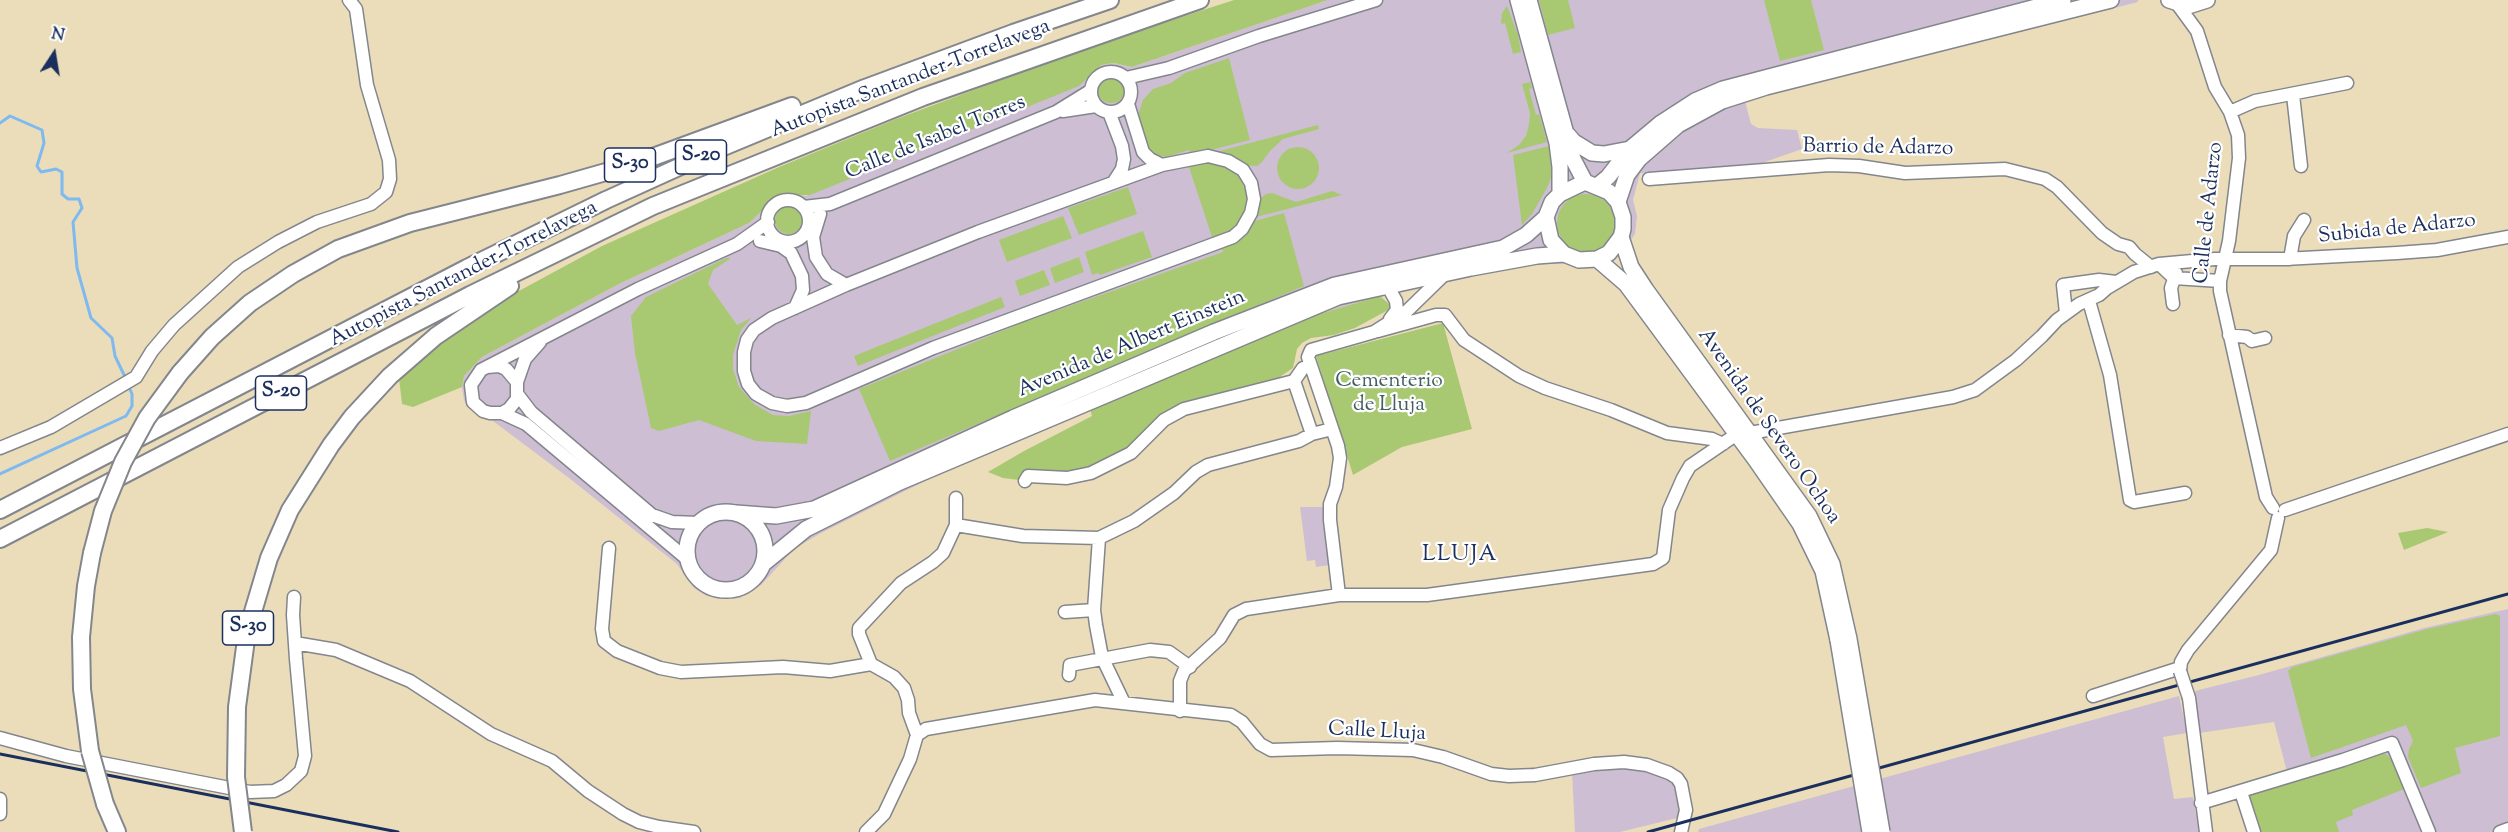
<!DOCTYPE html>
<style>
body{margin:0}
#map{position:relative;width:2508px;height:832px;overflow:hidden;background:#ebddba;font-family:"Sorts Mill Goudy",serif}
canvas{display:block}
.north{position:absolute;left:24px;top:24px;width:60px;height:60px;-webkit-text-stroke:4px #fff;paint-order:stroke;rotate:12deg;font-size:16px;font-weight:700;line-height:24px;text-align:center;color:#1b2f5e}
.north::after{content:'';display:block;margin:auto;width:21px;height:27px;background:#1b2f5e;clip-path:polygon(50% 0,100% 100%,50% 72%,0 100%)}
</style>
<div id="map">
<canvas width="2508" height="832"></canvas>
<div class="north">N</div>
</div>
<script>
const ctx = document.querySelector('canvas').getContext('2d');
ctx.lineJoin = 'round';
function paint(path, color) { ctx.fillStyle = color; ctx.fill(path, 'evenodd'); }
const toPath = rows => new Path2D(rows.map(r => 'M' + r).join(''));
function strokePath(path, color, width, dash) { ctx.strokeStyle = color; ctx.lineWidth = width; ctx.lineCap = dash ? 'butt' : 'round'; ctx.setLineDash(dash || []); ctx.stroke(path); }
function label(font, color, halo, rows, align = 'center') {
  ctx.font = font + ' "Sorts Mill Goudy",serif'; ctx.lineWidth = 4.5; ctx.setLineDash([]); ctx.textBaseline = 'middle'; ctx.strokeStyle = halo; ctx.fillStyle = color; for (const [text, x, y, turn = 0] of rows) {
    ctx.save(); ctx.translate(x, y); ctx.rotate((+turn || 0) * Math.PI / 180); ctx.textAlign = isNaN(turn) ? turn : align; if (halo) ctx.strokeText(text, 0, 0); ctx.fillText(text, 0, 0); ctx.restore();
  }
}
paint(toPath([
 [1328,0,2138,0,2138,2,1745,101,1751,124,1758,128,1797,130,1802,149,1762,163,1763,166,1657,175,1640,173,1633,200,1637,216,1635,234,1620,255,1601,265,1537,263,1380,296,1309,317,945,471,821,533,794,549,761,585,740,598,720,599,707,596,694,588,677,564,569,478,493,421,480,417,469,408,464,400,462,387,464,376,482,357,619,284,749,223,778,196,789,194,806,196,1090,74,1101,65,1114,63,1132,67],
 [1300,507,1324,507,1330,565,1316,567,1315,560,1307,561],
 [2508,609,2508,826,2494,832,2339,832,2328,827,2318,832,2310,832,2286,768,2274,722,2199,733,2195,691,2259,675,2424,628],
 [2179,696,2187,733,2163,737,2174,799,2193,797,2199,832,1698,832,1699,829],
 [1604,768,1641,768,1660,774,1676,783,1679,793,1681,817,1620,832,1575,832,1572,771]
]), '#cdbed3');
paint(toPath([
 [1234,0,1328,0,1132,67,1114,63,1101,65,1079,86,810,195,778,196,749,223,619,284,482,357,464,376,462,387,413,407,402,404,399,378,430,350,493,305,602,246,779,167,896,119,1092,46],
 [1539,0,1568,0,1575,28,1548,35],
 [1764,0,1811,0,1824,50,1780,61],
 [1507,6,1518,35,1521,52,1513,54,1505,23,1501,24,1502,13],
 [1229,58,1250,140,1191,155,1189,150,1166,157,1154,154,1150,151,1138,115,1143,100,1153,89,1171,83,1185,73],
 '1097 89a14 14 0 1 1 28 0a14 14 0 1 1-28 0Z',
 [1530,82,1532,88,1529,89,1536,115,1539,114,1547,142,1507,153,1519,145,1526,136,1529,124,1530,113,1522,84],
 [1318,125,1319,129,1283,139,1270,151,1262,162,1257,166,1243,165,1216,152],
 [1549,146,1552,175,1547,188,1532,214,1522,225,1513,155],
 '1277 168a21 21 0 1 1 42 0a21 21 0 1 1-42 0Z',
 [1214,160,1232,169,1240,176,1247,196,1247,204,1240,221,1229,233,1213,240,1188,164],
 [1128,187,1137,214,1079,235,1068,208],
 [1332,191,1342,195,1252,218,1258,200,1266,194,1272,193,1296,202],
 '1557 223a29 29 0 1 1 58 0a29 29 0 1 1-58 0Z',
 '775 220a14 14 0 1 1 28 0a14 14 0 1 1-28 0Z',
 [1284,213,1304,286,890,461,859,389,1024,322,1223,252,1221,246,1251,222],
 [1063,216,1072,238,1007,262,999,240],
 [1143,231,1152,257,1100,275,1098,273,1092,275,1085,252],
 [1079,257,1084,272,1055,283,1050,268],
 [726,258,731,258,713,270,708,284,737,325,751,318,741,330,733,355,733,369,739,387,754,404,773,415,789,416,811,411,807,444,756,441,699,420,659,431,651,428,635,353,631,316,646,297],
 [1044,270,1050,285,1020,296,1015,281],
 [1380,296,1389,304,1390,309,1355,328,1334,335,1311,338,1302,343,1297,349,1293,368,1281,376,1282,379,1180,406,1120,456,1097,467,1077,472,1025,472,1019,480,1003,478,988,472,1024,451,1092,416,1090,409,1309,317],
 [1001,297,1005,307,858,366,854,356],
 [1443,323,1472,429,1402,447,1353,475,1316,356],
 [2427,528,2448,532,2404,550,2398,533],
 [2496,614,2500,616,2500,736,2455,748,2461,773,2421,788,2408,757,2409,749,2413,741,2406,725,2311,758,2288,671,2292,667,2427,629],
 [2376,752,2386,754,2394,762,2404,789,2352,810,2353,815,2336,822,2339,832,2258,832,2246,796]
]), '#a8c972');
strokePath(toPath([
 [0,123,10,116,42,130,44,143,37,166,41,172,56,169,62,172,62,194,68,199,79,199,82,208,73,222,77,268,91,318,112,338,115,356,126,379],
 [0,474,126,416,132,406,132,394,128,385]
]), '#7eb9f0', 3);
const minor = toPath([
 [2178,5,2197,31,2215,87,2230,112,2238,135,2239,158,2229,241,2220,281,2220,291,2266,497,2273,508],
 '1091 92a20 20 0 1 1 40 0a20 20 0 1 1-40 0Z',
 [1126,78,1169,68,1259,36,1376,0],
 [2293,95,2301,166],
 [1128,104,1143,152,1150,159,1162,165],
 [1063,111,1096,106],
 [1109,112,1122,146,1124,159,1122,169,1113,183],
 [2230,112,2255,101,2347,83],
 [1208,156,1228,161,1243,170,1251,183,1254,199,1251,213,1242,229,1233,237,933,348,806,403,787,406,772,403,756,394,748,384,744,371,744,352,747,340,754,330,772,318,846,285,978,232,1162,165,1208,156],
 [1649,179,1829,165,1859,166,1905,173,2005,169,2045,179,2057,187,2102,233,2118,244,2129,247,2135,254,2151,267],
 '767 221a21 21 0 1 1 42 0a21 21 0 1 1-42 0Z',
 [804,207,830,204,1056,112,1090,91],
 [820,214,813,237,816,257,827,274,846,285],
 [760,241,781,246,791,253,802,276,803,290,795,308],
 [2290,259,2294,236,2304,220],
 [2159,264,2174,278,2220,281],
 [1387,285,1396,301,1397,310,1390,319],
 [2089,301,2110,375,2130,500,2134,502,2185,493],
 [2173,304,2171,288,2176,273],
 [2066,313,2063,285,2099,280,2116,282],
 [1378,331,1436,315,1445,315,1464,340,1519,376,1545,388,1611,410,1667,433,1712,439,1723,444],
 [2229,335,2247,337,2252,341,2265,338],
 [487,367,499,366,506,369,517,382,517,399,509,409,502,413,490,413,483,411,473,402,471,385,481,370,638,289,737,244,768,222],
 [1294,381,1312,434],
 [517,382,525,359,540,342],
 [518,395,531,412,652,515,672,522,698,523],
 [502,413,526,424,687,559],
 [1750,433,1953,397,1975,390,2016,360,2042,336,2057,320,2079,304,2099,295,2107,288,2134,272,2159,264,2215,259,2284,259,2397,253,2437,250,2508,237],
 [0,448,51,427,136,377,152,351,174,325,238,267,278,242,317,222,371,204,386,192,390,179,389,160,367,85,356,9,349,0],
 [1025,481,1028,476,1067,478,1091,473,1131,453,1164,420,1184,409,1294,381,1303,368,1311,366],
 [2285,510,2508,434],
 [956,525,1023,536,1099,538,1134,521,1174,493,1196,472,1208,465,1299,441,1312,434,1332,429],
 [1099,538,1094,610,1096,625,1102,657,1124,703],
 [609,548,602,629,604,641,617,651,660,668,681,672,783,667,830,671,871,664],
 [1339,595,1330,520,1330,504,1336,487,1340,458,1338,446,1308,357,1311,350,1374,332,1407,311,1446,273],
 [1065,612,1094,610],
 [295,643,336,650,410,681,491,734,552,761,588,791,623,814,639,822,659,827,694,832],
 [2180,671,2181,662,2188,650,2271,550,2278,518],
 [1069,675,1070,665,1150,650,1169,652,1190,667],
 [2093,696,2180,668],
 [2189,698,2206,832],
 [1180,711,1180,681,1184,671,1220,638,1234,615,1246,609,1339,595,1427,595,1653,564,1663,558,1669,510,1683,478,1690,466,1737,434],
 [917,735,909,713,908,700,904,688,894,677,871,664,859,634,859,628,901,583,933,562,943,553,956,525,956,498],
 [0,738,66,756,250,792,274,791,286,785,301,771,305,756,296,659,293,615,294,597],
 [2241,792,2254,832],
 [0,799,0,814],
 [2201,803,2343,760,2392,743,2429,832],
 [866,832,884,814,910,759,917,735,926,729,1095,700,1231,715,1242,722,1260,744,1271,750,1337,748,1413,750,1443,757,1491,774,1509,776,1535,775,1594,764,1624,762,1647,765,1669,773,1677,778,1681,784,1686,810,1681,832],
 [2500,832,2508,829]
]);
const major = toPath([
 [1518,0,1557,143,1560,167,1560,194],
 [1529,0,1573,159,1585,182],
 [2169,0,2188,6,2207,0],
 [1568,135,1574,142,1592,153,1604,154,1630,149],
 [1585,182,1609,192,1618,202,1623,217,1623,229,1621,237,1609,253,1597,259,1579,260,1564,254,1551,240,1546,217,1552,202,1560,194,1585,182],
 [1597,186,1608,177,1630,149,1661,123,1695,101,1723,89,2063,0],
 [1618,202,1627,175,1639,159,1678,125,1722,101,1766,87,2111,0],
 [1621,237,1631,267,1646,290,1809,516,1832,564,1849,639],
 [1597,259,1626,284,1755,459,1800,524,1823,571,1838,640],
 '687 551a39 39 0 1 1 78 0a39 39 0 1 1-78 0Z',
 [736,513,776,516,814,509,1013,418,1214,332,1335,285,1503,248,1526,235,1546,217],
 [763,564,806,529,900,482,1338,297,1471,268,1537,256,1564,254]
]);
const highway = toPath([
 [180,373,212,337,250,303,293,274,338,249,410,223,560,185,634,164,792,106],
 [0,510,467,268,606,200,723,147,865,88,1013,33,1110,0],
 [0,539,470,295,653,206,923,97,1200,0],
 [90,751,82,689,81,637,86,586,92,553],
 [236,777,237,707,247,632,269,558,290,510,331,445,352,417,390,376,436,336,510,286],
 [105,804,117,832]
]);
strokePath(minor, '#83868c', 15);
strokePath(major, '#83868c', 18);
strokePath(highway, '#83868c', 20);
strokePath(minor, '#fff', 12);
strokePath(major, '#fff', 15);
strokePath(highway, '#fff', 16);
strokePath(toPath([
 [0,754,398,832],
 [1648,832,2508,594]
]), '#1b2f5e', 3);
const minorBridge = toPath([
 [2180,671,2189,698]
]);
const majorBridge = toPath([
 [1849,639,1882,832],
 [1838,640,1870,832]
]);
const highwayBridge = toPath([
 [92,553,103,511,123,462,147,418,180,373],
 [90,751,105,804],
 [236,777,243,832]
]);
strokePath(minorBridge, '#83868c', 15, []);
strokePath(majorBridge, '#83868c', 18, []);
strokePath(highwayBridge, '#83868c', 20, []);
strokePath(minorBridge, '#fff', 12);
strokePath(majorBridge, '#fff', 15);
strokePath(highwayBridge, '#fff', 16);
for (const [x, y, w] of [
 [701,157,51],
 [630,165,51],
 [281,393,51],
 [248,628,51]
]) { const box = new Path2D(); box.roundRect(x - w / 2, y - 17, w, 34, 4.5); ctx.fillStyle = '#fff'; ctx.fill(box); strokePath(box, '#1b2f5e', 1.5); }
label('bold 20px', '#1b2f5e', null, [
 ["S-20",701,157],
 ["S-30",630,165],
 ["S-20",281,393],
 ["S-30",248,628]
]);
label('21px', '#1b2f5e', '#fff', [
 ["Autopista Santander-Torrelavega",911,80,-21],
 ["Calle de Isabel Torres",936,139,-22],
 ["Barrio de Adarzo",1878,149,1],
 ["Calle de Adarzo",2210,213,-84],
 ["Subida de Adarzo",2397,230,-6],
 ["Autopista Santander-Torrelavega",464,275,-27],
 ["Avenida de Albert Einstein",1132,345,-23],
 ["Avenida de Severo Ochoa",1768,427,55],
 ["Calle Lluja",1377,733,3]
]);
label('21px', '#455d64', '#fff', [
 ["Cementerio",1389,382],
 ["de Lluja",1389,406]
]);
ctx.letterSpacing = '1.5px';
label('22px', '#1b2f5e', '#fff', [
 ["LLUJA",1460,556]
]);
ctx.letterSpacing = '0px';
</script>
